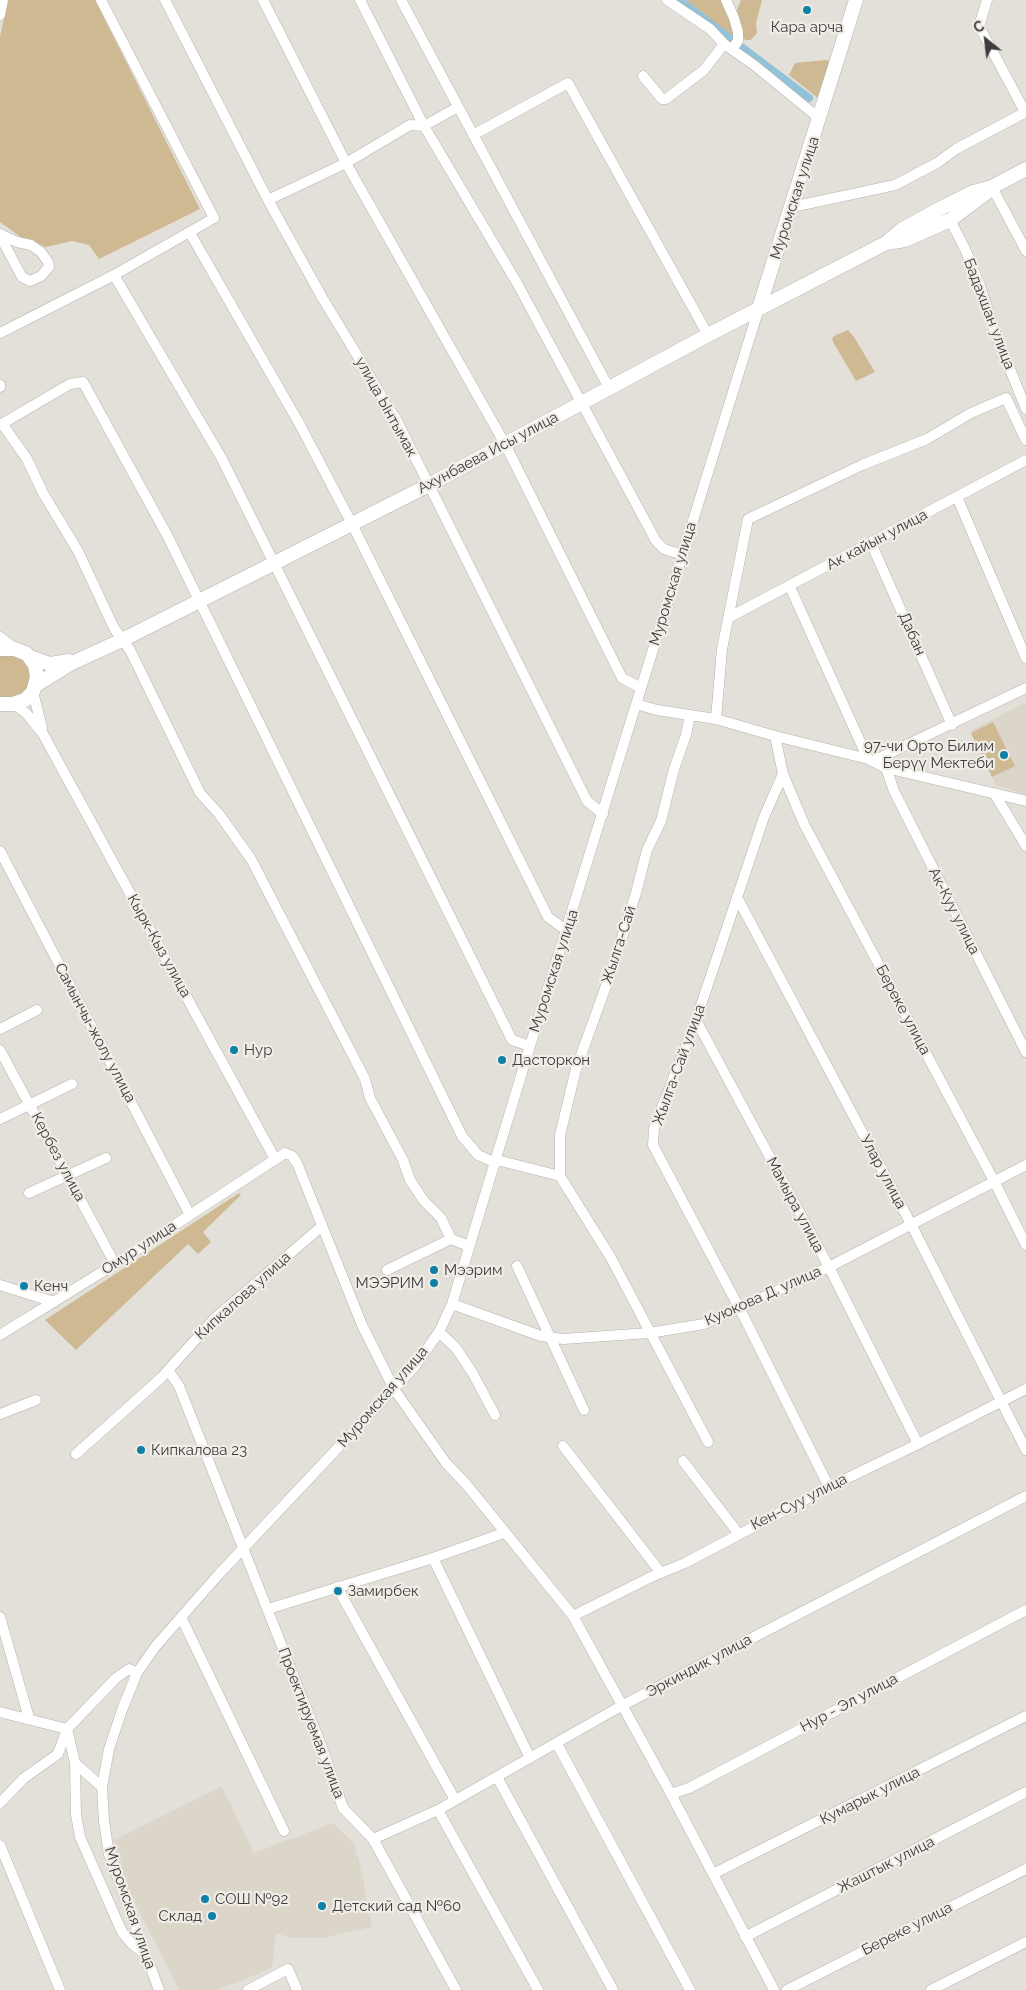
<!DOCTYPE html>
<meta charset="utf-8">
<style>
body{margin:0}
#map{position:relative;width:1026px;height:1990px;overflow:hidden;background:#e3e0da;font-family:Raleway,sans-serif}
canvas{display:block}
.north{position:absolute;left:961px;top:15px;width:50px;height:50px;-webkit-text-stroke:4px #f0ede7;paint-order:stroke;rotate:331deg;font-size:14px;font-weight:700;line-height:20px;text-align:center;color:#3d3c3a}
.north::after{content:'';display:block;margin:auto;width:18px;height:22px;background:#3d3c3a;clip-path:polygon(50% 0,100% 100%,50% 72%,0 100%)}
</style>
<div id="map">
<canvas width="1026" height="1990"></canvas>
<div class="north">С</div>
</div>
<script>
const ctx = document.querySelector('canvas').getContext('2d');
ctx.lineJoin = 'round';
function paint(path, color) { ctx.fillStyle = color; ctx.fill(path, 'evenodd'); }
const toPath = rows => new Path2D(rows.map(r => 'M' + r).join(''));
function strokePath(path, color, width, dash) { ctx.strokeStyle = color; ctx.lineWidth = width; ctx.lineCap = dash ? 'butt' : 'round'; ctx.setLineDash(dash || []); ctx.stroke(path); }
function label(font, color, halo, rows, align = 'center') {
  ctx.font = font + ' Raleway,sans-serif'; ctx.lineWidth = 4.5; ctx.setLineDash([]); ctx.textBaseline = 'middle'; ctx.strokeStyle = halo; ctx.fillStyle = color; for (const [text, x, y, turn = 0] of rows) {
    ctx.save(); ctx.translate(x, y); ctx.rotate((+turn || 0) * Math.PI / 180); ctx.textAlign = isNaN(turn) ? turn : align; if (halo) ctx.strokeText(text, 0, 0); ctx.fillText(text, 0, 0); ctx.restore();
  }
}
paint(toPath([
 [1026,702,1026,795,996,785,970,731],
 [222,1786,254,1853,333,1823,354,1843,360,1865,372,1927,322,1938,291,1938,276,1933,272,1968,218,1990,179,1990,120,1873,114,1840]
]), '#dcd5c9');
paint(toPath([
 [8,0,95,0,200,209,99,259,89,245,72,241,46,247,22,238,0,222,0,37],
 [686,0,723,0,729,12,735,40],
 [741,0,762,0,756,23,757,33,751,40,745,40,742,34,736,12],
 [826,60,831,62,819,99,789,75,795,63],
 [848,330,854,337,875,372,856,381,833,342,832,338,836,335],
 [0,655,18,655,29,665,31,679,25,692,12,699,0,697],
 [993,722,1015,766,992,777,971,733],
 [239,1193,241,1195,203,1232,211,1242,198,1254,188,1244,76,1350,45,1320]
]), '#ceb992');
strokePath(toPath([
 [679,0,809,98]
]), '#92c2d9', 8);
const minor = toPath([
 [165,0,268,200,323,299,380,393,386,406,395,417,587,801,603,814],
 [263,0,346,163,505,444,622,678,641,688],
 [360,0,424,126,517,283,656,541,664,549,683,555],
 [401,0,609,388],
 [667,0,710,29,724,44,754,65,820,119],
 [726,0,734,18,738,32,738,41,732,49],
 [987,0,979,26,1025,112],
 [0,15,3,0],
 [643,76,662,99,666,99,704,70,724,44],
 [473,135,568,83,708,335],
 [992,187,1026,251],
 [268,200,346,163,410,125,424,126,458,107],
 [792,207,895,185,937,163,956,149,1026,112],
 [950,220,965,249,980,286,995,332,1026,409],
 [190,233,299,423,352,524,548,917,567,931],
 [0,234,17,242,31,245,41,252,48,262,49,267,41,276,30,281,22,277,0,236],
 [114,275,222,459,512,1040,530,1046],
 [0,333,114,275,214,218,101,0],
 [0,385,0,387],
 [0,425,70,384,83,382,167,535,462,1136,478,1155,496,1163],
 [3,425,27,459,43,493,78,551,114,628,130,650,200,793,219,814,251,859,365,1079,370,1098,403,1160,410,1180,424,1201,441,1218,451,1239,469,1246],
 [957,497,1026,658],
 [871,543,952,725],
 [790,587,868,759],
 [728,618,1026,460],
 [0,637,15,649],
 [33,692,42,728],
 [13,704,26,713,43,734,275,1159],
 [636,704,657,710,716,719,775,736,868,759,886,768,1026,801],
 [716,719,722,649,748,519,862,465,927,439,971,413,1006,398,1026,440],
 [775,736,783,774,764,817,696,1020,654,1128,653,1145,744,1317,829,1487],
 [873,761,1026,688],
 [886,768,894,791,1026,1052],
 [783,774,804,824,994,1181,1026,1245],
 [994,793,1026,846],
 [0,851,190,1215],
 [737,897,911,1224,1026,1450],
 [696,1020,829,1267,918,1444],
 [0,1029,37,1010],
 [0,1050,115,1264],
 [0,1119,72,1084],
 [497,1160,560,1176,611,1258,708,1442],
 [560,1176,560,1135,576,1069,610,975,636,893,647,850,661,821,674,769,686,735,690,715],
 [29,1193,106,1158],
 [517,1266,584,1410],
 [387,1270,451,1239],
 [0,1285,54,1302],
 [452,1304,541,1336,563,1339,649,1333,704,1324,829,1267,1026,1165],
 [439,1332,456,1348,472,1372,495,1415],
 [0,1335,115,1264,285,1153,292,1156,297,1163,362,1325,394,1389,446,1463,466,1484,573,1616,671,1794,774,1990],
 [168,1370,179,1386,321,1745,343,1808,373,1839,456,1990],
 [0,1414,36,1400],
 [563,1446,661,1573],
 [76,1454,161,1378,214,1319,322,1226],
 [683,1461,738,1533],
 [433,1558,530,1758],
 [337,1587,455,1800],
 [268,1609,433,1558,504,1533],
 [573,1616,651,1577,685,1563,829,1487,918,1444,1026,1389],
 [0,1617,29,1718],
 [181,1617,284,1831],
 [0,1712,67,1729,75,1763,76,1815,80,1837,122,1932,132,1944,145,1954],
 [557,1744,690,1990],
 [75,1763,102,1787],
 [497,1777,613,1990],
 [671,1794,689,1788,1026,1610],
 [0,1803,24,1778,58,1754,67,1729,116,1678,129,1669,137,1673],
 [438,1810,538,1990],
 [373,1839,438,1810,623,1705,1026,1496],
 [0,1845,60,1990],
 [713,1874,1026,1716],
 [745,1937,1026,1792],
 [159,1990,109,1854,104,1821,102,1787,109,1749,122,1710,137,1673,155,1647,219,1574,415,1366,439,1332,452,1304,530,1046,759,308],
 [248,1990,288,1969,297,1990],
 [787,1990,1026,1869],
 [931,1990,1026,1942]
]);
const major = toPath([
 [886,243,905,240,950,220,990,190],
 [759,308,856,0],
 [0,649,15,649,27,654,35,665,37,677,33,692,25,700,13,704,0,704],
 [30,657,50,664,69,661],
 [36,685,70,664,122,640,429,485,708,335,886,243,901,230,943,207,973,192,992,187,1026,169]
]);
strokePath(minor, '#b5b2ad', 11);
strokePath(major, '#b5b2ad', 15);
strokePath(minor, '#fff', 10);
strokePath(major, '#fff', 14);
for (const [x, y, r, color] of [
 [807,10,5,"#0f80a8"],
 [1004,755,5,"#0f80a8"],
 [234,1050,5,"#0f80a8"],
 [502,1060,5,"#0f80a8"],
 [434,1270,5,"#0f80a8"],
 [434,1283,5,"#0f80a8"],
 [24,1286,5,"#0f80a8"],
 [141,1450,5,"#0f80a8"],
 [338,1591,5,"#0f80a8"],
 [205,1899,5,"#0f80a8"],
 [322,1906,5,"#0f80a8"],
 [212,1916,5,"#0f80a8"]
]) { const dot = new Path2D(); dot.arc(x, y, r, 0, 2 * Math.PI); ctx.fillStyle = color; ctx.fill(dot); strokePath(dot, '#f0ede7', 2); }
label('15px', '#3d3c3a', '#f0ede7', [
 ["Кара арча",807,27,"center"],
 ["97-чи Орто Билим",994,746,"right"],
 ["Берүү Мектеби",994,763,"right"],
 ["Нур",244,1050],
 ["Дасторкон",512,1060],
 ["Мээрим",444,1270],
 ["МЭЭРИМ",424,1283,"right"],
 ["Кенч",34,1286],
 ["Кипкалова 23",151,1450],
 ["Замирбек",348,1591],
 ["СОШ №92",215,1899],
 ["Детский сад №60",332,1906],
 ["Склад",202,1916,"right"]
], 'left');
label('15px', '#3d3c3a', '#f0ede7', [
 ["Муромская улица",795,198,-72],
 ["Бадахшан улица",989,314,69],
 ["улица Ынтымак",386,407,61],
 ["Ахунбаева Исы улица",488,453,-28],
 ["Ак кайын улица",877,540,-28],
 ["Муромская улица",673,584,-73],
 ["Дабан",912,634,66],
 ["Ак-Куу улица",954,911,63],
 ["Жылга-Сай",619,945,-72],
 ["Кырк-Кыз улица",159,946,61],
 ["Муромская улица",554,971,-72],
 ["Береке улица",903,1010,62],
 ["Самынчы-жолу улица",95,1033,62],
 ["Жылга-Сай улица",679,1065,-70],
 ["Кербез улица",58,1157,62],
 ["Улар улица",883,1172,62],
 ["Мамыра улица",795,1205,62],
 ["Омур улица",139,1248,-33],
 ["Кипкалова улица",243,1296,-42],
 ["Куюкова Д. улица",763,1296,-24],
 ["Муромская улица",383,1397,-49],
 ["Кен-Суу улица",799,1502,-27],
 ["Эркиндик улица",699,1666,-28],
 ["Нур - Эл улица",849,1703,-28],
 ["Проектируемая улица",311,1723,69],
 ["Кумарык улица",870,1796,-27],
 ["Жаштык улица",886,1865,-27],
 ["Муромская улица",130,1908,71],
 ["Береке улица",907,1929,-27]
]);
</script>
